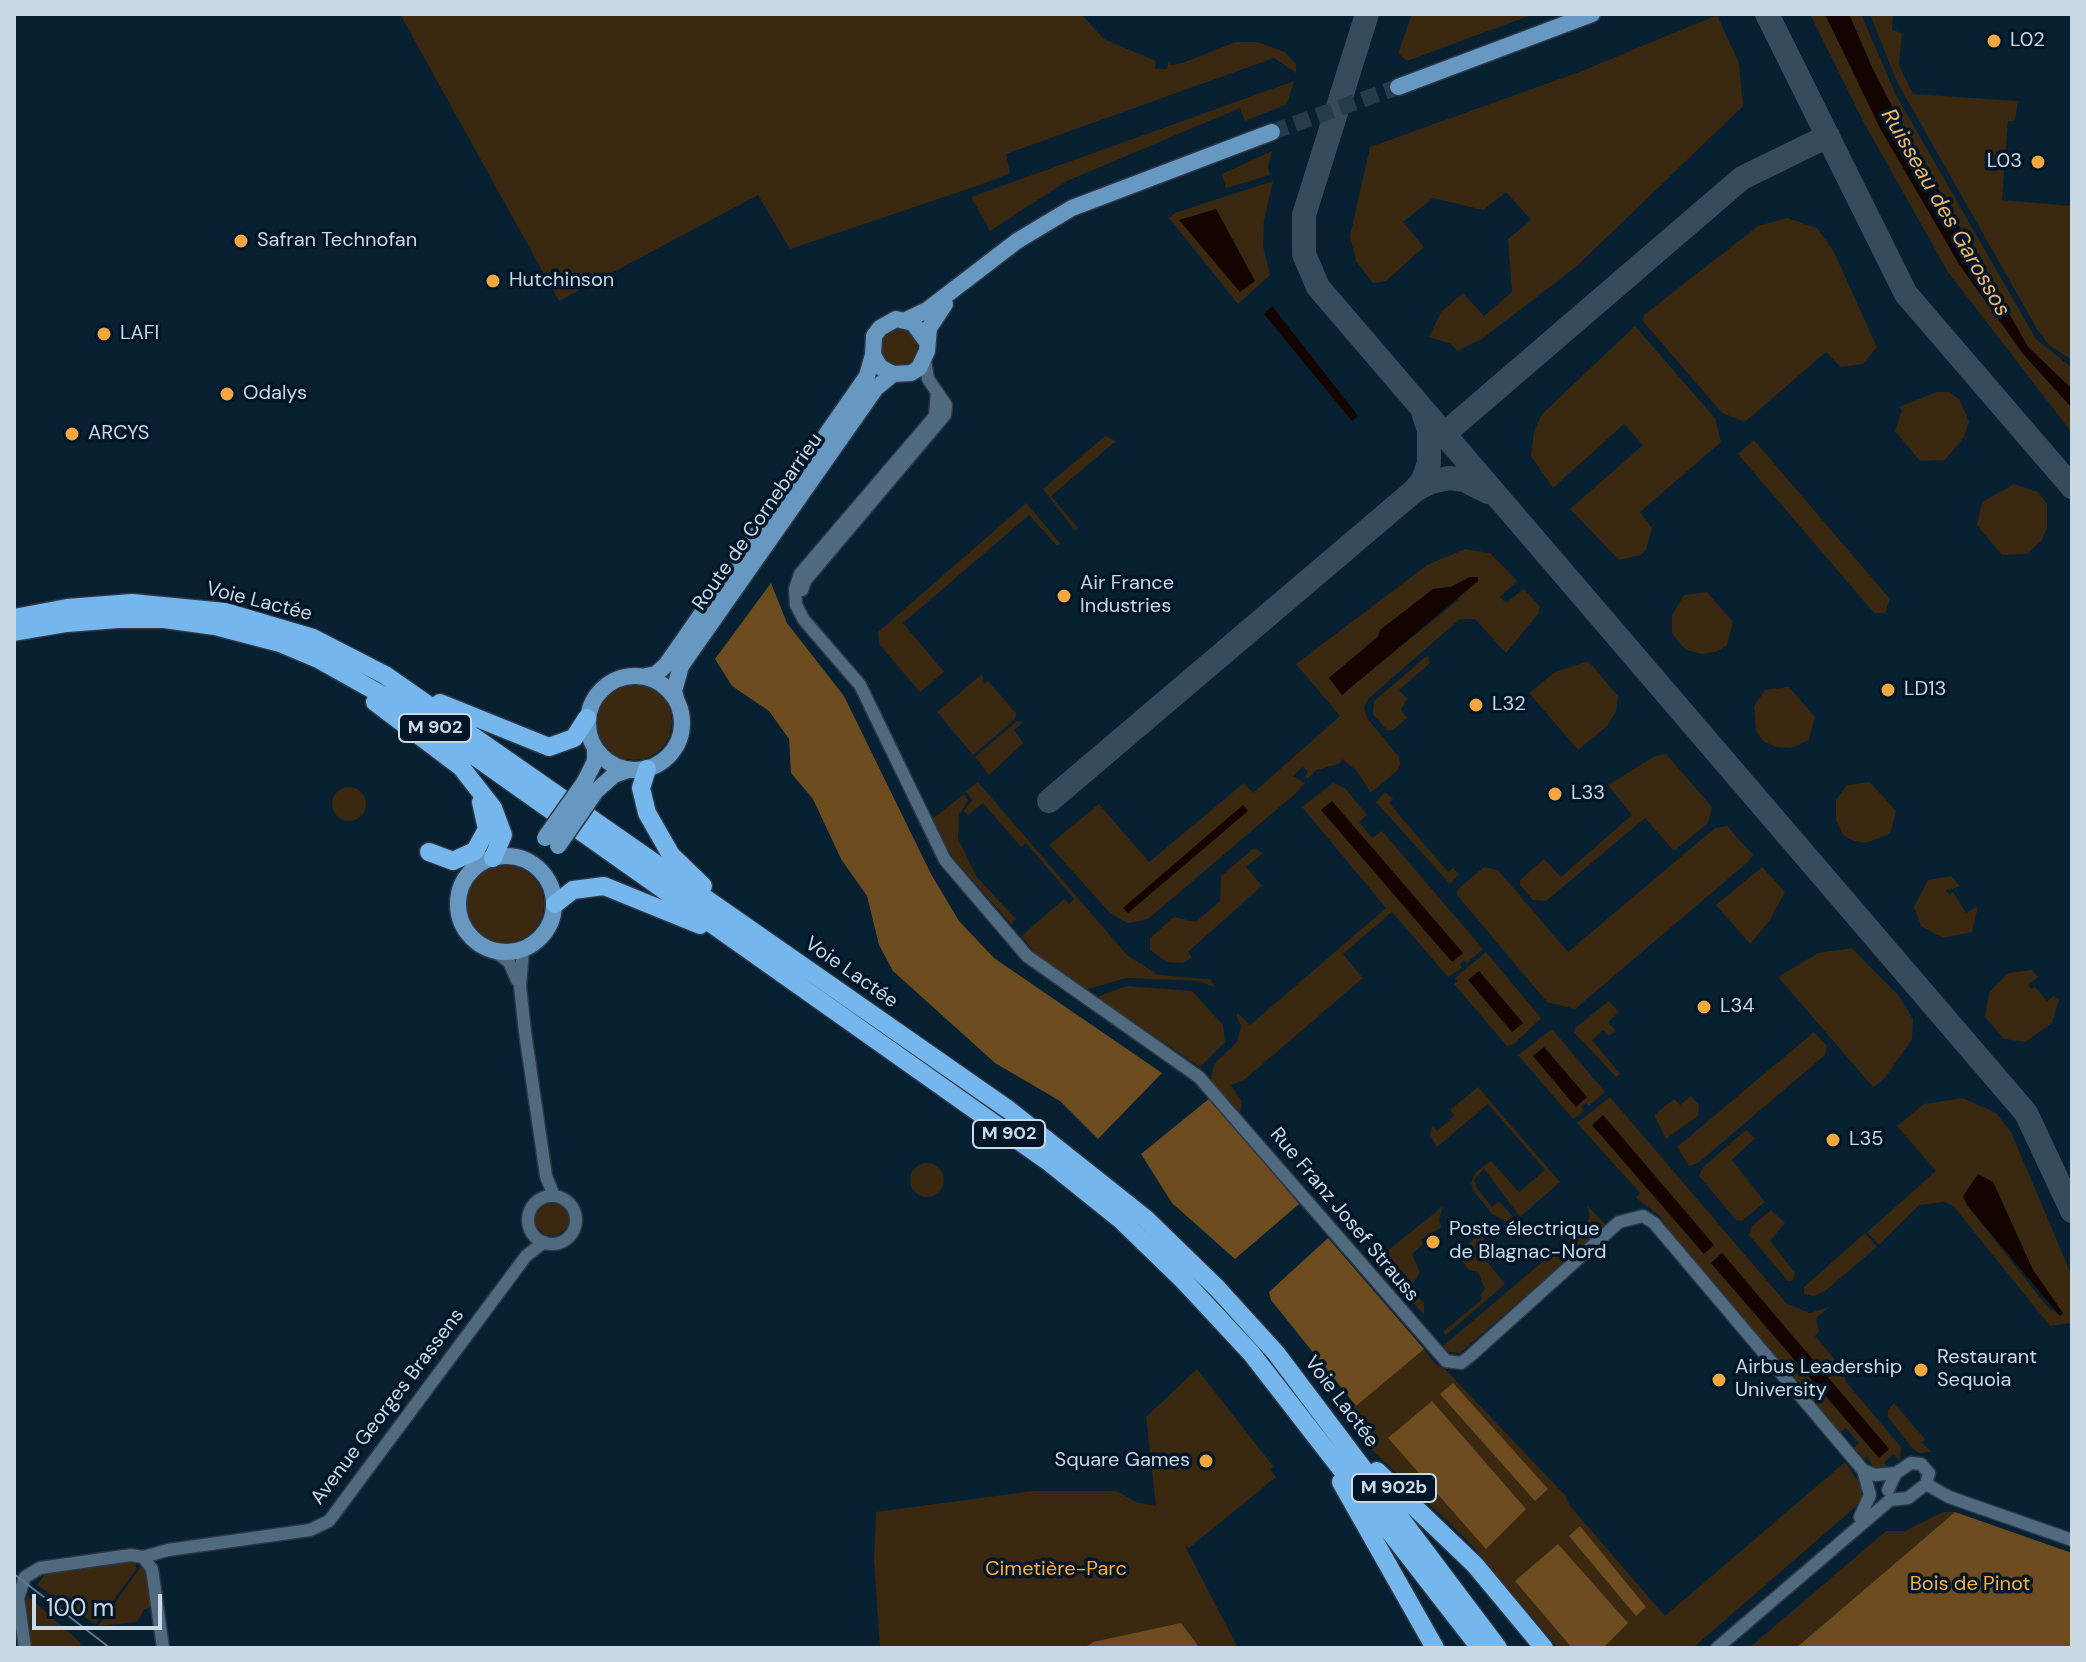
<!DOCTYPE html>
<meta charset="utf-8">
<style>
body{margin:0}
#map{position:relative;width:2086px;height:1662px;overflow:hidden;background:#072032;font-family:"DM Sans",sans-serif}
canvas{display:block}
.frame{position:absolute;inset:0;border:16px solid #cbd9e5;pointer-events:none}
.scale{position:absolute;left:32px;top:1594px;width:130px;height:36px;box-sizing:border-box;border:4px solid #cbd9e5;border-top:0;padding-left:10px;font-size:24px;line-height:28px;white-space:nowrap;color:#cbd9e5;-webkit-text-stroke:6px #011628;paint-order:stroke}
</style>
<div id="map">
<canvas width="2086" height="1662"></canvas>
<div class="frame"></div>
<div class="scale">100 m</div>
</div>
<script>
const ctx = document.querySelector('canvas').getContext('2d');
ctx.lineJoin = 'round';
function paint(path, color) { ctx.fillStyle = color; ctx.fill(path, 'evenodd'); }
const toPath = rows => new Path2D(rows.map(r => 'M' + r).join(''));
function strokePath(path, color, width, dash) { ctx.strokeStyle = color; ctx.lineWidth = width; ctx.lineCap = dash ? 'butt' : 'round'; ctx.setLineDash(dash || []); ctx.stroke(path); }
function label(font, color, halo, rows, align = 'center') {
  ctx.font = font + ' "DM Sans",sans-serif'; ctx.lineWidth = 7; ctx.setLineDash([]); ctx.textBaseline = 'middle'; ctx.strokeStyle = halo; ctx.fillStyle = color; for (const [text, x, y, turn = 0] of rows) {
    ctx.save(); ctx.translate(x, y); ctx.rotate((+turn || 0) * Math.PI / 180); ctx.textAlign = isNaN(turn) ? turn : align; if (halo) ctx.strokeText(text, 0, 0); ctx.fillText(text, 0, 0); ctx.restore();
  }
}
paint(toPath([
 [400,14,1081,14,1104,39,1156,61,1155,69,1167,69,1169,60,1171,65,1182,63,1236,42,1257,42,1285,52,1296,64,1296,73,1274,58,1006,154,1010,173,980,185,790,249,758,195,559,301],
 [1412,14,1534,14,1407,61,1398,53],
 [1810,14,1825,14,1880,128,1959,264,2024,355,2072,408,2072,433,1948,272,1863,121],
 [1849,14,1861,14,1896,95,2036,339,2072,368,2072,389,2028,347,1907,134,1874,72],
 [1870,14,1903,14,1893,15,1892,30,1902,33,1899,65,1913,94,2018,101,2015,121,2008,121,2002,200,2072,206,2072,360,2049,345,2037,329,1896,80],
 [1717,15,1739,63,1743,106,1577,266,1482,339,1457,351,1451,344,1429,337,1441,312,1463,293,1484,316,1512,292,1508,239,1531,220,1506,192,1483,210,1433,198,1403,222,1424,247,1386,281,1373,283,1356,261,1350,236,1370,147,1582,71],
 [1294,81,1287,104,1245,121,1240,108,1067,181,990,231,971,197],
 [1272,151,1268,166,1270,175,1226,188,1222,174],
 [1273,181,1264,220,1263,246,1270,275,1238,304,1169,218,1175,213],
 [1216,210,1240,255,1179,221],
 [1787,218,1817,228,1833,250,1877,347,1863,364,1841,367,1826,352,1745,422,1722,413,1642,320,1645,314,1758,226],
 [1635,326,1715,418,1721,442,1640,512,1652,528,1646,550,1641,555,1619,560,1570,509,1643,445,1624,424,1553,488,1531,456,1534,431,1542,414],
 '880 347a19 19 0 1 1 38 0a19 19 0 1 1-38 0Z',
 [1937,392,1949,392,1959,399,1969,421,1964,437,1945,460,1920,461,1895,431,1902,410,1899,407],
 [1105,436,1116,441,1051,496,1078,528,1075,531,1043,489],
 [1754,440,1890,599,1885,613,1874,613,1738,454],
 [2014,484,2038,492,2047,504,2047,528,2042,540,2027,554,2002,555,1977,525,1982,502],
 [1026,503,1060,543,1057,546,1029,515,903,623,944,672,920,692,879,644,878,632],
 [1465,549,1490,553,1517,581,1500,597,1506,603,1524,589,1540,607,1538,614,1506,653,1475,619,1460,619,1368,699,1364,707,1367,718,1399,757,1400,764,1398,770,1373,791,1370,792,1357,771,1342,759,1339,764,1316,770,1308,779,1305,776,1308,772,1303,767,1293,776,1305,783,1295,794,1148,919,1136,922,1127,923,1110,913,1049,845,1099,804,1149,862,1244,783,1253,793,1340,716,1296,664,1427,565],
 [1470,577,1457,601,1342,694,1329,678,1433,589,1451,587],
 [1707,592,1733,622,1727,645,1716,652,1701,654,1687,650,1679,643,1672,633,1672,615,1684,595],
 [1428,655,1430,663,1399,690,1407,699,1401,710,1407,718,1392,731,1387,730,1373,714,1374,701],
 [1584,662,1590,663,1618,696,1616,712,1607,726,1578,750,1529,693,1554,673],
 [982,674,984,684,988,681,1016,713,1015,719,973,755,937,712],
 '596 722a38 38 0 1 1 76 0a38 38 0 1 1-76 0Z',
 [1789,687,1815,717,1809,740,1791,748,1776,747,1763,741,1756,731,1754,706,1765,690],
 [1017,721,1023,722,1014,730,1023,743,989,775,975,757],
 [1666,754,1712,807,1708,823,1674,851,1645,818,1546,901,1533,900,1520,885,1520,880,1544,859,1561,877,1632,815,1608,785,1655,756],
 [978,782,1127,955,1158,975,1210,979,1215,987,1198,981,1126,978,1085,990,1037,955,1021,936,1064,899,1069,904,1074,899,1026,843,1021,847,983,803,968,815,964,811,972,800,966,791],
 [1870,782,1896,811,1890,834,1865,843,1851,840,1843,835,1836,820,1836,800,1847,785],
 [1333,783,1345,788,1367,815,1359,822,1372,838,1382,831,1483,949,1467,963,1464,960,1460,964,1462,968,1448,977,1392,912,1343,954,1363,978,1244,1080,1231,1085,1242,1102,1240,1113,1211,1081,1214,1064,1237,1042,1241,1026,1236,1015,1238,1013,1250,1025,1386,908,1302,807],
 '332 804a17 17 0 1 1 34 0a17 17 0 1 1-34 0Z',
 [1385,792,1393,799,1389,803,1448,872,1453,868,1459,874,1450,884,1376,802],
 [964,794,968,800,959,815,958,838,976,876,1016,919,1011,924,953,858,932,819],
 [1727,826,1753,855,1748,862,1575,1009,1547,1002,1457,895,1458,889,1484,867,1498,870,1568,952,1715,828],
 [1254,848,1263,853,1246,867,1262,886,1188,952,1192,957,1184,963,1167,962,1150,950,1150,938,1174,917,1196,922,1220,901,1221,876],
 '466 904a39 39 0 1 1 78 0a39 39 0 1 1-78 0Z',
 [1762,867,1785,892,1770,920,1750,944,1716,905],
 [1951,876,1960,886,1946,891,1950,895,1953,892,1966,913,1978,906,1972,932,1943,938,1921,926,1914,907,1928,880],
 [1852,948,1898,995,1913,1019,1912,1039,1885,1078,1873,1087,1778,977,1818,953],
 [1486,952,1541,1018,1514,1044,1507,1046,1454,984,1458,981,1455,978],
 [2032,970,2038,977,2028,985,2031,989,2035,987,2047,1001,2054,996,2059,1000,2052,1023,2025,1042,2004,1039,1985,1017,1989,993,2008,973],
 [1126,986,1192,991,1223,1025,1225,1042,1200,1067,1097,997],
 [1609,1001,1619,1012,1608,1022,1616,1031,1608,1036,1603,1030,1592,1040,1620,1074,1616,1077,1574,1032,1575,1028],
 [1552,1029,1605,1092,1589,1106,1586,1103,1581,1107,1584,1111,1573,1119,1518,1055],
 [1814,1032,1827,1046,1825,1055,1698,1163,1689,1166,1677,1147],
 [1478,1087,1560,1182,1520,1217,1484,1169,1474,1180,1477,1188,1492,1207,1499,1201,1516,1220,1509,1223,1492,1214,1473,1190,1471,1183,1476,1172,1491,1161,1519,1192,1545,1170,1488,1104,1437,1147,1430,1135,1432,1126,1437,1131,1454,1116,1450,1110],
 [1691,1096,1699,1105,1698,1116,1666,1139,1654,1115,1674,1099,1680,1105],
 [1610,1097,1787,1304,1810,1313,1829,1307,1816,1318,1819,1332,1815,1336,1836,1361,1841,1359,1846,1382,1901,1447,1900,1461,1893,1454,1884,1463,1889,1469,1875,1469,1867,1457,1864,1459,1854,1448,1859,1443,1846,1428,1840,1432,1673,1237,1660,1216,1636,1198,1640,1193,1577,1123],
 [1722,1254,1889,1449,1711,1263],
 [1963,1098,1996,1113,2011,1132,2072,1276,2072,1323,2050,1326,1954,1207,1945,1202,1919,1205,1879,1245,1867,1232,1936,1171,1897,1126,1924,1104],
 [1993,1182,2033,1270,2063,1313,2060,1316,2046,1305,1967,1205],
 [1746,1130,1755,1138,1732,1160,1765,1202,1742,1221,1736,1220,1699,1176,1703,1167],
 '910 1180a17 17 0 1 1 34 0a17 17 0 1 1-34 0Z',
 [550,1201,563,1205,570,1215,567,1228,557,1236,545,1235,536,1226,535,1213],
 [1587,1205,1606,1225,1603,1229,1460,1353,1449,1352,1443,1346,1585,1226,1590,1217],
 [1443,1206,1439,1220,1442,1227,1421,1240,1423,1244,1412,1254,1420,1272,1413,1284,1416,1289,1414,1292,1424,1303,1424,1315,1376,1260],
 [1771,1210,1785,1223,1770,1241,1795,1273,1793,1280,1788,1281,1749,1235,1752,1226],
 [1495,1230,1475,1247,1505,1284,1446,1335,1443,1332,1482,1299,1480,1295,1485,1289,1478,1272,1469,1270,1456,1254,1481,1233],
 [1865,1233,1877,1247,1825,1291,1814,1296,1804,1294,1804,1287],
 [1424,1349,1436,1365,1445,1369,1565,1495,1570,1506,1665,1616,1845,1462,1862,1487,1861,1502,1693,1648,1558,1648,1468,1541,1371,1449,1343,1415],
 [1197,1369,1273,1466,1271,1470,1276,1477,1189,1548,1185,1546,1238,1648,1200,1648,1181,1623,1124,1648,880,1648,874,1559,876,1512,1033,1491,1117,1491,1136,1502,1156,1506,1146,1417],
 [1894,1403,1925,1439,1922,1442,1931,1452,1919,1453,1913,1449,1888,1417,1888,1410],
 [1943,1512,1955,1512,1796,1648,1749,1648,1886,1531,1905,1531],
 [136,1560,136,1570,95,1624,37,1585,47,1571],
 [143,1564,154,1605,144,1610,137,1622,98,1626],
 [28,1596,81,1643,78,1648,30,1648,23,1604]
]), '#3a2810');
paint(toPath([
 [771,583,787,623,844,696,931,874,959,921,994,958,1162,1073,1098,1139,1060,1101,995,1063,893,971,879,945,867,896,841,859,813,799,791,773,789,739,769,711,732,686,715,659],
 [1210,1098,1299,1204,1235,1259,1172,1203,1141,1154],
 [1328,1238,1424,1349,1356,1406,1271,1300,1269,1292],
 [1453,1383,1548,1489,1535,1501,1440,1394],
 [1432,1401,1526,1509,1486,1549,1388,1438],
 [1955,1512,2072,1553,2072,1648,1796,1648],
 [1580,1526,1646,1607,1636,1616,1569,1536],
 [1558,1544,1628,1623,1603,1648,1572,1648,1515,1581],
 [1181,1623,1200,1648,1084,1648,1093,1642]
]), '#6d4c1f');
paint(toPath([
 [1825,14,1849,14,1874,72,1907,134,2028,347,2072,389,2072,408,2024,355,1959,264,1880,128],
 [1216,209,1255,281,1240,292,1179,220],
 [1272,306,1358,416,1352,421,1264,314],
 [1470,577,1478,577,1478,581,1342,695,1329,678,1378,637,1380,630,1433,589,1451,587],
 [1332,801,1463,953,1452,962,1321,810],
 [1243,805,1248,811,1128,913,1123,908],
 [1479,971,1523,1023,1512,1032,1468,980],
 [1544,1047,1587,1097,1576,1107,1533,1056],
 [1603,1115,1714,1245,1704,1254,1592,1125],
 [1978,1174,1993,1182,2033,1270,2063,1313,2060,1316,1967,1205,1963,1196],
 [1722,1253,1889,1449,1879,1458,1711,1263]
]), '#140400');
strokePath(toPath([
 [1367,14,1304,215,1304,254,1318,287,2026,1113,2072,1211],
 [1767,14,1906,294,2072,487],
 [1443,435,1742,178,1828,136],
 [1414,491,1423,480,1429,463,1429,430,1424,415],
 [1049,801,1414,491,1431,482,1449,478,1464,480,1488,492]
]), '#354c5c', 24);
strokePath(toPath([
 [1272,132,1398,87]
]), '#243c4d', 16, [16, 8]);
const minor = toPath([
 [937,392,935,416,800,574,795,589,796,605,804,620,860,685,945,860,1027,956,1199,1077,1446,1361,1461,1363,1469,1357,1619,1222,1643,1216,1654,1223,1863,1470,1875,1475,1896,1473],
 [802,590,805,581,945,415,946,405,928,379,925,360],
 [523,950,520,986,525,1032,546,1176,554,1196],
 [496,952,509,962,517,980],
 '528 1220a24 24 0 1 1 48 0a24 24 0 1 1-48 0Z',
 [1926,1484,1949,1497,2072,1540],
 [1860,1517,1870,1495,1863,1470],
 [143,1557,168,1550,310,1530,329,1521,526,1256,544,1242],
 [25,1648,18,1598,25,1577,40,1568,131,1555,143,1557,152,1569,163,1648],
 [1717,1648,1890,1500,1908,1498,1926,1484,1929,1473,1921,1464,1911,1463,1896,1473,1888,1490]
]);
const major = toPath([
 [1398,87,1592,14],
 [906,320,927,310,1017,241,1072,208,1272,132],
 [927,342,913,323,896,319,880,328,874,336,873,355,880,367,893,374,911,373,919,368,927,351,929,328,945,304],
 '588 723a47 47 0 1 1 94 0a47 47 0 1 1-94 0Z',
 [646,676,656,674,666,665,867,376,873,355],
 [677,702,674,691,681,666,876,388,893,374],
 [584,783,595,761,595,748],
 [596,791,614,775,628,770],
 '458 904a48 48 0 1 1 96 0a48 48 0 1 1-96 0Z'
]);
const highway = toPath([
 [14,618,67,608,132,603,225,612,313,638,385,675,1009,1110,1145,1218,1217,1288,1276,1353,1498,1648],
 [14,632,67,623,118,619,164,619,215,626,280,643,318,659,409,710,1050,1163,1121,1220,1184,1281,1251,1353,1480,1648],
 [375,702,461,767,493,808,503,835,493,858],
 [440,703,549,747,574,738,587,718],
 [647,769,641,788,647,813,671,855,703,886],
 [429,852,453,861,475,851,487,829,481,802],
 [555,904,573,890,604,886,700,925],
 [1377,1471,1475,1565,1544,1648],
 [1341,1482,1435,1648]
]);
strokePath(minor, '#2d3746', 15);
strokePath(major, '#2d3746', 19);
strokePath(highway, '#2d3746', 21);
strokePath(minor, '#506a80', 12);
strokePath(major, '#6698c1', 16);
strokePath(highway, '#75b7ec', 18);
strokePath(toPath([
 [14,1574,110,1648]
]), '#637786', 2);
const majorBridge = toPath([
 [545,838,584,783],
 [558,846,596,791]
]);
strokePath(majorBridge, '#2d3746', 19, []);
strokePath(majorBridge, '#6698c1', 16);
for (const [x, y, r, color] of [
 [1994,41,8,"#efa73e"],
 [2038,162,8,"#efa73e"],
 [241,241,8,"#efa73e"],
 [493,281,8,"#efa73e"],
 [104,334,8,"#efa73e"],
 [227,394,8,"#efa73e"],
 [72,434,8,"#efa73e"],
 [1064,596,8,"#efa73e"],
 [1888,690,8,"#efa73e"],
 [1476,705,8,"#efa73e"],
 [1555,794,8,"#efa73e"],
 [1704,1007,8,"#efa73e"],
 [1833,1140,8,"#efa73e"],
 [1433,1242,8,"#efa73e"],
 [1921,1370,8,"#efa73e"],
 [1719,1380,8,"#efa73e"],
 [1206,1461,8,"#efa73e"]
]) { const dot = new Path2D(); dot.arc(x, y, r, 0, 2 * Math.PI); ctx.fillStyle = color; ctx.fill(dot); strokePath(dot, '#011628', 3); }
for (const [x, y, w] of [
 [435,728,72],
 [1009,1134,72],
 [1394,1488,84]
]) { const box = new Path2D(); box.roundRect(x - w / 2, y - 14, w, 28, 6); ctx.fillStyle = '#011628'; ctx.fill(box); strokePath(box, '#cbd9e5', 2); }
label('bold 18px', '#cbd9e5', null, [
 ["M 902",435,728],
 ["M 902",1009,1134],
 ["M 902b",1394,1488]
]);
label('20px', '#cbd9e5', '#011628', [
 ["L02",2010,41],
 ["L03",2022,162,"right"],
 ["Safran Technofan",257,241],
 ["Hutchinson",509,281],
 ["LAFI",120,334],
 ["Odalys",243,394],
 ["ARCYS",88,434],
 ["Air France",1080,584],
 ["Industries",1080,607],
 ["LD13",1904,690],
 ["L32",1492,705],
 ["L33",1571,794],
 ["L34",1720,1007],
 ["L35",1849,1140],
 ["Poste électrique",1449,1230],
 ["de Blagnac-Nord",1449,1253],
 ["Restaurant",1937,1358],
 ["Sequoia",1937,1381],
 ["Airbus Leadership",1735,1368],
 ["University",1735,1391],
 ["Square Games",1190,1461,"right"]
], 'left');
label('20px', '#cbd9e5', '#011628', [
 ["Route de Cornebarrieu",758,522,-55],
 ["Voie Lactée",259,602,14],
 ["Voie Lactée",851,973,35],
 ["Rue Franz Josef Strauss",1344,1215,50],
 ["Voie Lactée",1341,1402,53],
 ["Avenue Georges Brassens",388,1407,-53]
]);
label('20px', '#fdae37', '#011628', [
 ["Cimetière-Parc",1056,1570],
 ["Bois de Pinot",1970,1585]
]);
label('italic 22px', '#f5b662', '#011628', [
 ["Ruisseau des Garossos",1945,213,60]
]);
</script>
